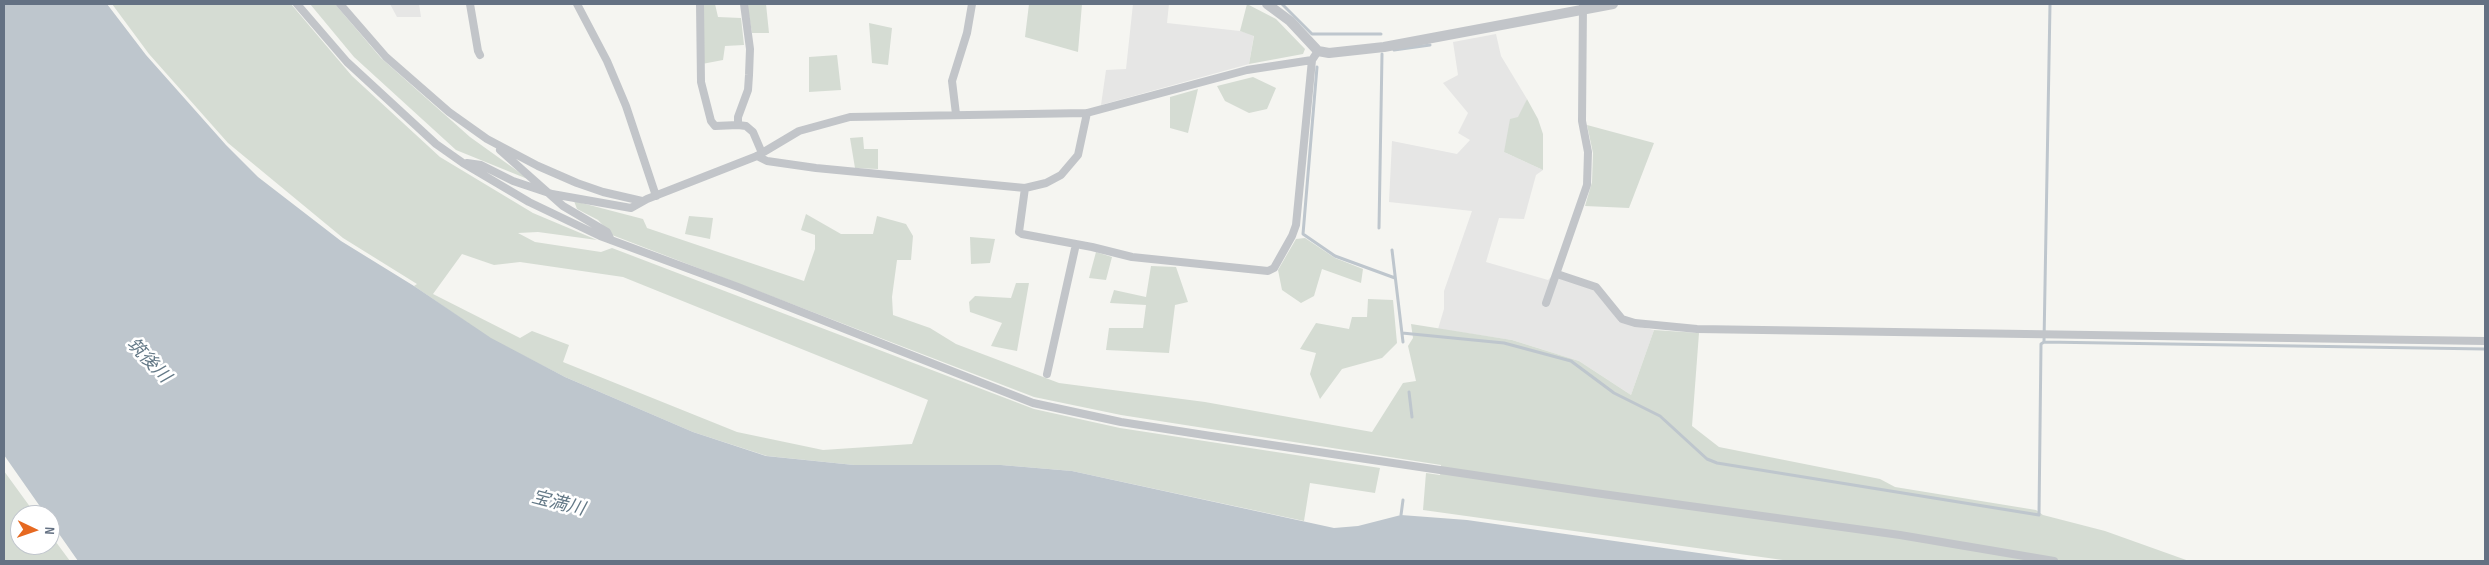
<!DOCTYPE html>
<meta charset="utf-8">
<style>
body{margin:0}
#map{position:relative;width:2489px;height:565px;overflow:hidden;background:#f5f5f1;font-family:"Sofia Sans Condensed",sans-serif}
canvas{display:block}
.frame{position:absolute;inset:0;border:5px solid #647183;pointer-events:none}
.north{position:absolute;left:10px;top:505px;width:50px;height:50px;box-sizing:border-box;background:#fff;border:1px solid #c1c6cd;border-radius:50%;rotate:93deg;font-size:14px;font-weight:700;line-height:20px;text-align:center;color:#647183}
.north::after{content:'';display:block;margin:auto;width:18px;height:22px;background:#e66921;clip-path:polygon(50% 0,100% 100%,50% 72%,0 100%)}
</style>
<div id="map">
<canvas width="2489" height="565"></canvas>
<div class="frame"></div>
<div class="north">N</div>
</div>
<script>
const ctx = document.querySelector('canvas').getContext('2d');
ctx.lineJoin = 'round';
function paint(path, color) { ctx.fillStyle = color; ctx.fill(path, 'evenodd'); }
const toPath = rows => new Path2D(rows.map(r => 'M' + r).join(''));
function strokePath(path, color, width, dash) { ctx.strokeStyle = color; ctx.lineWidth = width; ctx.lineCap = dash ? 'butt' : 'round'; ctx.setLineDash(dash || []); ctx.stroke(path); }
function label(font, color, halo, rows, align = 'center') {
  ctx.font = font + ' "Sofia Sans Condensed","Noto Sans JP",sans-serif'; ctx.lineWidth = 5; ctx.setLineDash([]); ctx.textBaseline = 'middle'; ctx.strokeStyle = halo; ctx.fillStyle = color; for (const [text, x, y, turn = 0] of rows) {
    ctx.save(); ctx.translate(x, y); ctx.rotate((+turn || 0) * Math.PI / 180); ctx.textAlign = isNaN(turn) ? turn : align; if (halo) ctx.strokeText(text, 0, 0); ctx.fillText(text, 0, 0); ctx.restore();
  }
}
paint(toPath([
 [390,4,419,4,421,17,397,17],
 [1133,4,1169,4,1167,23,1240,31,1254,35,1249,64,1101,105,1106,70,1126,69],
 [1496,34,1501,56,1527,99,1504,152,1543,170,1536,175,1524,219,1499,218,1486,262,1548,280,1552,276,1596,289,1619,322,1654,330,1631,395,1579,361,1512,340,1438,329,1444,309,1444,291,1472,211,1389,202,1392,141,1457,154,1470,140,1458,133,1468,113,1443,83,1458,75,1453,42]
]), '#e6e6e5');
paint(toPath([
 [112,4,291,4,352,76,440,157,533,213,597,240,538,232,518,233,535,242,601,252,612,248,1034,409,1120,428,1380,468,1375,493,1310,483,1304,521,1072,471,1001,465,854,465,767,456,693,432,565,377,491,339,414,286,417,284,343,238,228,143,149,54],
 [462,254,494,265,520,262,623,277,928,400,912,444,823,450,737,432,563,362,569,345,532,331,520,338,433,294],
 [310,4,335,4,381,58,470,137,530,180,456,150,354,57],
 [704,4,715,4,718,17,741,18,744,45,725,46,723,60,702,64],
 [747,4,766,4,769,33,752,33],
 [1029,4,1082,4,1078,52,1025,37],
 [1247,4,1276,19,1305,49,1303,54,1249,64,1254,36,1240,31],
 [869,23,892,28,888,65,872,63],
 [837,55,841,90,809,92,809,57],
 [1253,77,1276,88,1267,109,1249,113,1225,101,1217,86],
 [1198,89,1188,133,1170,128,1170,97],
 [1527,99,1538,119,1543,134,1543,170,1504,152,1510,119,1518,117],
 [1587,125,1654,143,1629,208,1585,206,1592,182,1593,153],
 [863,137,864,149,878,149,878,169,855,168,850,138],
 [574,201,643,219,647,228,804,281,815,249,815,235,801,230,806,214,841,234,873,234,877,216,906,224,913,236,911,260,897,260,892,297,893,315,930,328,956,344,1059,383,1205,402,1372,432,1403,383,1416,381,1408,346,1413,338,1411,324,1512,340,1579,361,1631,395,1654,330,1699,333,1692,426,1719,447,1880,479,1895,487,2036,510,2043,515,2105,531,2189,561,1790,561,1423,510,1426,473,1440,475,1441,465,1121,415,1034,397,612,235,598,220,577,209],
 [689,216,713,218,710,239,685,234],
 [970,237,995,239,990,263,971,264],
 [1305,238,1335,258,1363,269,1361,283,1322,269,1314,296,1301,303,1282,290,1278,270,1296,239],
 [1096,252,1112,257,1106,280,1089,278],
 [1151,266,1176,267,1188,302,1175,305,1169,353,1106,350,1109,328,1143,328,1146,305,1110,303,1114,290,1146,297],
 [1016,283,1029,283,1017,351,991,346,1002,323,970,312,969,302,975,296,1011,298],
 [1368,299,1393,300,1397,343,1382,358,1342,369,1320,399,1310,374,1316,353,1300,349,1316,323,1349,329,1352,317,1367,317],
 [4,471,36,515,20,515,20,545,50,545,50,534,70,561,4,561]
]), '#d5dcd3');
paint(toPath([
 [4,4,107,4,146,55,226,145,258,177,341,241,414,286,491,338,565,377,693,432,766,456,854,465,1001,465,1072,471,1334,528,1358,526,1401,515,1467,520,1755,561,78,561,50,521,50,515,46,515,4,455]
]), '#bec6cd');
strokePath(toPath([
 [1282,4,1312,34,1381,34],
 [2050,4,2044,342,2485,349],
 [1394,50,1430,45],
 [1317,67,1303,234,1335,256,1395,278],
 [1379,228,1382,54],
 [1392,250,1403,342],
 [1402,333,1504,343,1571,361,1614,393,1660,416,1707,459,1717,463,2039,515,2041,344,2044,342],
 [1409,392,1412,417],
 [1401,515,1403,500]
]), '#bec6cd', 3);
strokePath(toPath([
 [297,4,347,62,436,144,463,163,529,202,600,236,738,287,1033,403,1121,422,1211,436,1595,493,1900,535,2054,561],
 [340,4,386,57,449,112,487,139,538,166,577,183,603,192,642,201],
 [470,4,478,51,480,55],
 [577,4,607,61,626,106,656,196],
 [700,4,701,82,711,121,715,126,738,125],
 [744,4,750,49,749,75,748,90,738,117,738,125,746,126,753,132,762,153],
 [956,114,952,81,967,33,972,4],
 [500,150,563,206,607,232,611,240],
 [757,156,767,161,816,168,1025,188,1046,183,1061,175,1078,155,1087,113],
 [467,163,481,165,513,181,552,194,631,208,647,199,757,156,799,131,850,117,1087,113,1247,70,1312,60],
 [1025,188,1019,232,1022,234,1092,247,1132,257,1268,271,1274,268,1292,236,1296,225,1312,60,1318,51],
 [1557,274,1596,287,1622,319,1635,323,1697,329,2485,341],
 [1546,303,1587,185,1588,152,1582,121,1583,4],
 [1047,374,1076,244]
]), '#c2c5c9', 8);
strokePath(toPath([
 [1267,4,1290,21,1318,51,1329,53,1384,47,1613,4]
]), '#c2c5c9', 10);
label('italic 18px', '#647987', '#fff', [
 ["筑後川",148,361,46],
 ["宝満川",558,504,14]
]);
</script>
